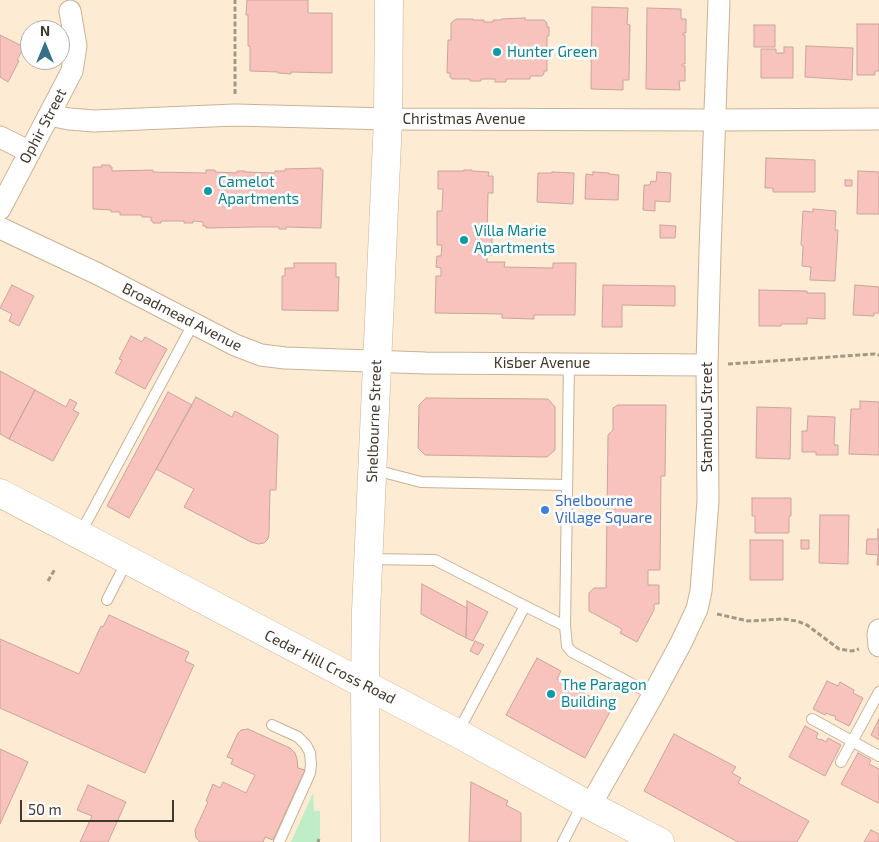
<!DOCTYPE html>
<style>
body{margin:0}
#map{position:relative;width:879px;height:842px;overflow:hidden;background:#fdebd3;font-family:"Exo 2",sans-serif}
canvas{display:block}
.north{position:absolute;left:20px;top:20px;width:50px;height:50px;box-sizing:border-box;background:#fff;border:1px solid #b3afab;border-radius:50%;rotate:0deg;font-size:14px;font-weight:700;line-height:20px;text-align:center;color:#41382c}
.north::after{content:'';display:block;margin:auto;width:18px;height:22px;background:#357189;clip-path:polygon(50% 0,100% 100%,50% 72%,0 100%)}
.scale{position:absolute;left:20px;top:800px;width:154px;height:22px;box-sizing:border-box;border:2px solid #41382c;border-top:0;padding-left:6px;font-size:15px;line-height:18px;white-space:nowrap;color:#41382c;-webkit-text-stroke:4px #fff;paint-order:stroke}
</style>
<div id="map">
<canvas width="879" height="842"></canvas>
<div class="north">N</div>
<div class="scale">50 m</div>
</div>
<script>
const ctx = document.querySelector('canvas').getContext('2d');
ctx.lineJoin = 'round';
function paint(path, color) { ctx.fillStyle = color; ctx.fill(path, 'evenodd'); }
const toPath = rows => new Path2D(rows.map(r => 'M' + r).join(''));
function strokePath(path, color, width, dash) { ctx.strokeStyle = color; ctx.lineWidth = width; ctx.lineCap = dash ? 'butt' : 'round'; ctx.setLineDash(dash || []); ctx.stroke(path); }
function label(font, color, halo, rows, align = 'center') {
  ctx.font = font + ' "Exo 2",sans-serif'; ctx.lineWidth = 5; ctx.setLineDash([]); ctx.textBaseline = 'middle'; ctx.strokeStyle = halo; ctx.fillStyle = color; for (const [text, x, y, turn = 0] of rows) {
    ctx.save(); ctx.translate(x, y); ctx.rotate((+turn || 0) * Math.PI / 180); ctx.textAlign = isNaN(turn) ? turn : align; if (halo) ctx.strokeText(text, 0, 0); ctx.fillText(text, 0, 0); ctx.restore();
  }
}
paint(toPath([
 [313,793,314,811,320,811,320,842,291,842]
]), '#bfedc7');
const building = toPath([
 [247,0,308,0,308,13,332,13,332,73,291,72,291,74,278,73,278,72,250,71,250,46,248,46,248,15,246,15,247,0],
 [592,7,628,8,627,24,630,25,629,80,623,80,623,90,591,89,592,7],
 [647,8,681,9,681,19,686,19,686,33,683,33,683,35,685,35,685,64,682,64,682,66,685,66,685,81,679,81,680,90,646,89,647,8],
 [525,18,525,20,544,20,547,23,547,27,549,27,549,36,547,36,547,71,544,71,544,74,542,76,530,76,530,79,506,79,506,82,495,82,495,79,481,79,481,81,470,81,470,79,452,79,450,77,450,73,447,73,448,40,451,40,451,23,456,19,473,19,473,20,484,20,484,22,493,22,493,20,501,20,501,19,525,18],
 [857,24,879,24,879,71,875,71,875,75,857,75,857,24],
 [754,25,775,25,775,47,754,47,754,25],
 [0,35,24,47,17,60,19,61,8,82,0,77,0,35],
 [806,46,853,48,852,80,805,77,806,46],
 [784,47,793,47,793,78,761,78,761,49,776,49,776,53,784,53,784,47],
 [766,158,815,160,815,192,773,192,773,188,765,188,766,158],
 [102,165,110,165,110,167,112,167,112,171,153,170,153,172,206,173,206,170,215,170,215,172,237,173,237,171,245,171,245,172,275,173,275,171,285,171,285,169,321,168,321,170,323,170,321,228,286,227,286,229,279,229,279,227,254,227,206,228,206,226,203,226,203,222,193,221,193,223,184,223,184,221,161,221,161,223,153,223,153,221,151,221,151,217,142,217,142,215,120,215,120,212,111,212,111,210,93,209,93,167,102,167,102,165],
 [464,170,472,170,472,171,489,172,488,176,493,176,493,193,488,193,487,235,492,235,492,255,487,254,487,262,505,262,504,267,553,268,553,263,576,263,575,315,534,315,534,319,502,318,502,314,435,313,436,276,441,276,441,268,436,267,437,256,441,256,442,245,437,245,437,211,442,211,443,189,438,189,438,171,464,171,464,170],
 [858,171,879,172,879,214,857,214,858,171],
 [552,172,574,173,573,204,537,202,538,173,552,173,552,172],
 [593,172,609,173,609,174,619,175,618,200,585,199,586,174,593,175,593,172],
 [657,172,671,173,670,202,655,201,655,211,643,210,644,185,650,185,651,181,656,182,657,172],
 [845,180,852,180,852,186,845,186,845,180],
 [813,209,836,211,835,230,838,230,835,281,810,280,811,267,802,266,803,246,801,245,803,211,813,212,813,209],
 [660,225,676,226,675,238,660,238,660,225],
 [294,263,336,263,336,277,339,277,338,311,282,310,282,276,285,276,285,268,294,268,294,263],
 [12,285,34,296,19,326,9,321,12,314,0,308,12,285],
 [603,285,675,286,675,306,622,305,622,327,602,327,603,285],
 [855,285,879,287,879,313,874,313,874,316,853,315,855,285],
 [759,290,807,291,807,293,825,293,825,319,807,318,807,324,781,324,781,326,759,326,759,290],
 [131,336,142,342,145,337,167,349,145,389,115,373,122,360,119,359,131,336],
 [0,371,35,390,9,439,0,434,0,371],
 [35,390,66,407,70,399,77,403,73,410,79,413,53,461,9,439,35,390],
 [168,392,192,405,129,518,107,506,168,392],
 [196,397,232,417,235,411,278,435,276,490,270,490,269,534,268,539,264,543,258,544,251,542,184,507,194,489,156,469,196,397],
 [426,398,548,399,555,407,555,450,547,457,425,455,418,448,419,405,426,398],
 [860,401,879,402,879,455,849,454,851,409,860,409,860,401],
 [618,405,666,405,665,476,661,476,660,570,648,570,648,585,659,585,659,604,654,604,654,610,637,642,620,633,622,629,589,611,589,593,594,588,606,588,608,435,613,430,613,408,618,405],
 [757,407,791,408,790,459,756,458,757,407],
 [808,416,835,417,834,445,838,445,838,455,816,455,816,452,802,452,802,431,807,431,808,416],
 [752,498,791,498,791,516,789,516,789,533,755,533,755,516,752,516,752,498],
 [820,515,849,515,848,564,819,563,820,515],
 [878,529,879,565,877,565,878,555,866,554,867,539,878,539,878,529],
 [750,540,783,540,783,580,750,580,750,540],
 [801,540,809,540,809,549,801,549,801,540],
 [422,584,467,608,466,638,421,614,422,584],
 [467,601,488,612,473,641,466,638,467,601],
 [109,615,189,652,185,661,194,665,145,773,0,708,0,639,79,674,101,626,103,627,109,615],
 [475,641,484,645,478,655,470,651,475,641],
 [537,658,561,671,557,679,612,708,585,758,506,715,537,658],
 [827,681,838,686,840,682,854,690,853,693,863,698,849,726,835,719,836,717,833,715,833,716,826,713,825,715,813,709,827,681],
 [879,719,879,740,871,735,879,719],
 [805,726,818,733,816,738,820,740,821,739,826,742,828,738,841,745,825,776,789,757,805,726],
 [248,729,290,748,295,753,297,759,298,768,305,770,273,840,265,837,263,842,200,842,196,838,195,830,208,802,206,801,213,784,220,788,223,782,246,793,255,775,231,764,233,759,227,757,238,733,241,730,248,729],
 [674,734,736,767,732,773,741,778,738,783,809,821,797,842,738,842,644,791,674,734],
 [0,749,28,762,0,824,0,749],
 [858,753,871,760,869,764,879,769,879,801,878,803,841,784,858,753],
 [471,782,508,801,506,805,521,813,521,842,469,842,471,782],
 [88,785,126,802,108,842,80,842,92,816,77,810,88,785],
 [871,830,879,834,879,842,864,842,871,830]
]);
paint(building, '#f7c3bc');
strokePath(building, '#caa49f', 1);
const service = toPath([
 [569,364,565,626,567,646,572,652,653,695],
 [375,470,421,482,567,485],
 [80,534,193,324],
 [369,559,435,560,525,606,458,732],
 [107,600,127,561],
 [525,606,565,626],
 [812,719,879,756],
 [272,725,298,737,306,745,310,753,311,764,310,773,279,842],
 [841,762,879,692],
 [563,842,583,803]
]);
const minor = toPath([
 [49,115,69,119,94,121,235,115,388,119,715,120,879,119],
 [0,137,30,152],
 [0,209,72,71,76,46,70,11],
 [0,228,98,274,235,345,261,355,285,358,425,363,707,365],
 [879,630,878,635,879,646],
 [590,806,653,695,681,643,697,609,701,591,708,501,707,365,710,251,719,0]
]);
const secondary = toPath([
 [0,493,457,733,583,802,660,842],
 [366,842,365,685,366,611,388,119,389,0]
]);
strokePath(service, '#c8b396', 12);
strokePath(minor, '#c8b396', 23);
strokePath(secondary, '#c8b396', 29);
strokePath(toPath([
 [235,94,235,0],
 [728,364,875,354,879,355],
 [48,581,55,569],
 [717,614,748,621,783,619,797,621,807,625,839,649,852,651,859,649],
 [318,842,319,839]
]), '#a59785', 3, [5, 2.5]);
strokePath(service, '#fff', 10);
strokePath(minor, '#fff', 21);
strokePath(secondary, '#fff', 28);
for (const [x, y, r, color] of [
 [497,52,5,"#0f9aa8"],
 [208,191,5,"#0f9aa8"],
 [464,240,5,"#0f9aa8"],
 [545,510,5,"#3f7fe0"],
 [551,694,5,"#0f9aa8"]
]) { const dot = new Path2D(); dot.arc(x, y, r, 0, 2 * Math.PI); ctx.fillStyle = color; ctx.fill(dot); strokePath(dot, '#fff', 2); }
label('15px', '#0d838f', '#fff', [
 ["Hunter Green",507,52],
 ["Camelot",218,182],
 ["Apartments",218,199],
 ["Villa Marie",474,231],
 ["Apartments",474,248],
 ["The Paragon",561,685],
 ["Building",561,702]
], 'left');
label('15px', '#41382c', '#fff', [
 ["Christmas Avenue",464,119],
 ["Ophir Street",43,126,-62],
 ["Broadmead Avenue",182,317,27],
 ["Kisber Avenue",542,363],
 ["Stamboul Street",707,417,-90],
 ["Shelbourne Street",374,421,-88],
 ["Cedar Hill Cross Road",330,667,27]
]);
label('15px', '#366cbe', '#fff', [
 ["Shelbourne",555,501],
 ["Village Square",555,518]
], 'left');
</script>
